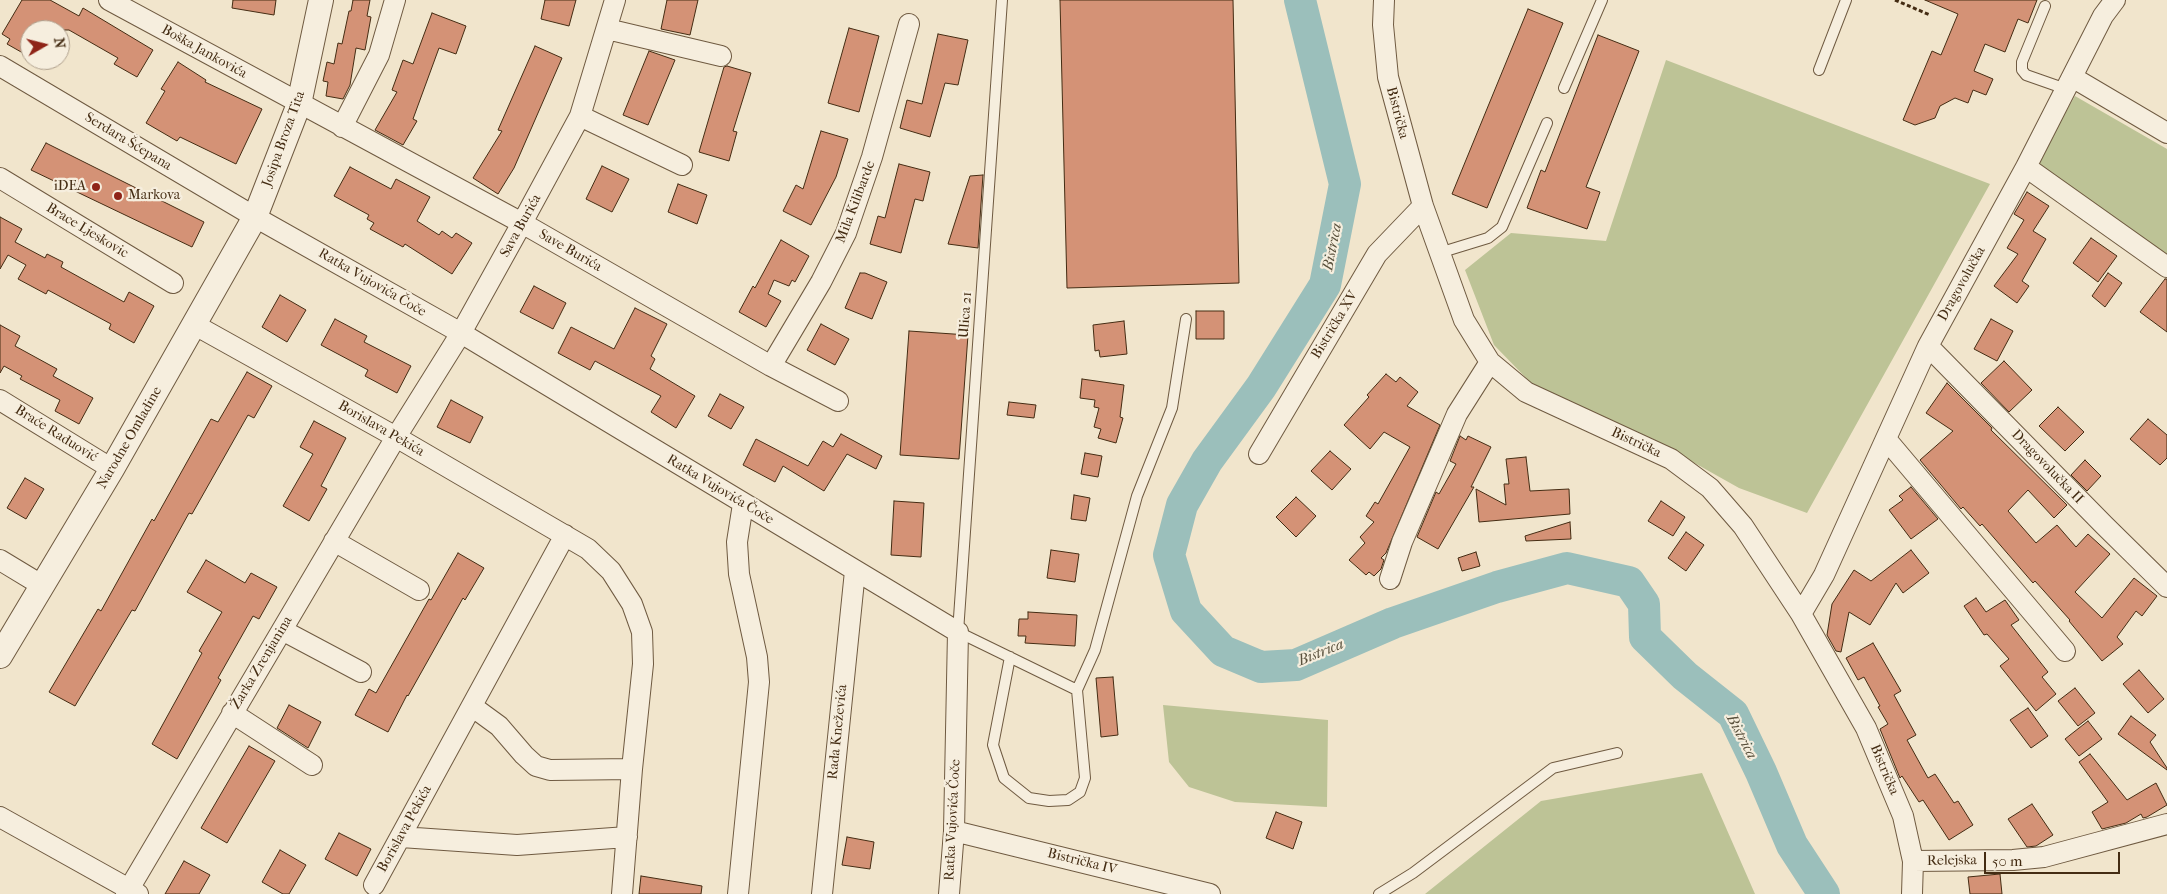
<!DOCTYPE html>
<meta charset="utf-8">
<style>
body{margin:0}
#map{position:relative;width:2167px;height:894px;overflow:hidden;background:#f1e5cc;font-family:"IM FELL French Canon",serif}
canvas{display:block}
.north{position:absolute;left:20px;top:20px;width:50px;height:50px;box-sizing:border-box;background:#f6eede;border:1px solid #afa08d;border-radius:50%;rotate:82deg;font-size:14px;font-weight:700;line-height:20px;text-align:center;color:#442c13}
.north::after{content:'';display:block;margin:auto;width:18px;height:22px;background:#8f2418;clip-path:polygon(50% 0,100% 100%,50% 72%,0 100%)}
.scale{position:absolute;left:1984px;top:852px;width:136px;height:22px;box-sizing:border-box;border:2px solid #442c13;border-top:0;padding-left:6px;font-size:15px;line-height:18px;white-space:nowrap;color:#442c13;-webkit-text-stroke:4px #f6eede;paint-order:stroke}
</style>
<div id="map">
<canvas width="2167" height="894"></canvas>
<div class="north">N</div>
<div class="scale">50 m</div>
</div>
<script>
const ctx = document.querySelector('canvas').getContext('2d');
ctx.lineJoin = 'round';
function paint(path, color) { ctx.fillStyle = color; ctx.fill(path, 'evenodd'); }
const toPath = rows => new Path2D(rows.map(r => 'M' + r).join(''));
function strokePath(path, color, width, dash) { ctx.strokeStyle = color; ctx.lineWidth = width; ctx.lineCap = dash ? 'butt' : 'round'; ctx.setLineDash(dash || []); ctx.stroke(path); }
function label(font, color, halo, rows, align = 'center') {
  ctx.font = font + ' "IM FELL French Canon",serif'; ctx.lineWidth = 4.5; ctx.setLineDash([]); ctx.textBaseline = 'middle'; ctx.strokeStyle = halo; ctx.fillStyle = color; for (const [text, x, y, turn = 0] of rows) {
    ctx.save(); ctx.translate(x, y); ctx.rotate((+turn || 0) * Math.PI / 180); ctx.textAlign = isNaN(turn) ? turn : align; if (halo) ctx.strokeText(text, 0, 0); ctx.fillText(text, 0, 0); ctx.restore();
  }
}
paint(toPath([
 [1666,60,1990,184,1807,513,1739,488,1650,438,1532,384,1494,345,1465,270,1511,233,1606,241],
 [2075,96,2167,149,2167,255,2035,165],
 [1163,705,1328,720,1327,807,1235,802,1189,787,1169,762],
 [1702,773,1755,894,1425,894,1541,801]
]), '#bdc396');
strokePath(toPath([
 [1300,0,1345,184,1325,285,1261,387,1207,461,1182,505,1169,555,1186,611,1223,651,1261,667,1296,665,1393,623,1497,587,1567,568,1629,582,1644,604,1645,637,1685,676,1733,714,1761,772,1792,845,1824,894]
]), '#9bbfbb', 32);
const building = toPath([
 [22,0,50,0,79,16,83,8,153,50,137,77,114,64,118,58,69,30,30,30,30,57,7,44,10,39,2,34,22,0],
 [233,0,276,0,274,15,232,8,233,0],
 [353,0,370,0,367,16,371,17,365,50,356,48,350,85,343,99,326,96,328,82,323,81,327,62,334,64,338,43,342,44,349,11,351,11,353,0],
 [545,0,576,0,569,26,541,19,545,0],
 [667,0,698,0,690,35,661,29,667,0],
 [1060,0,1233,0,1239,283,1067,288,1060,0],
 [1925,0,2037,0,2028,23,2018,19,2005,52,1985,44,1974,71,1993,79,1986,95,1973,90,1968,103,1955,98,1940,106,1935,118,1915,125,1903,120,1932,51,1941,55,1958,14,1925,0],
 [1528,9,1563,23,1487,208,1452,194,1528,9],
 [432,13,466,26,456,54,439,48,413,119,417,121,403,145,375,130,397,92,392,90,403,60,413,64,432,13],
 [849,28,879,36,859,112,828,103,849,28],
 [938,34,968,40,958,85,945,83,930,137,900,128,907,100,922,104,938,34],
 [1598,35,1639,51,1586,187,1600,192,1587,229,1527,208,1541,170,1545,172,1598,35],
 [535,46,562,58,514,168,498,194,473,178,502,131,498,130,535,46],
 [649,51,675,60,648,125,623,115,649,51],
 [178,62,206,80,205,82,262,109,236,164,180,137,177,141,146,123,165,91,161,89,178,62],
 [727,66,751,73,733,131,737,132,729,161,699,152,724,67,727,66],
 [821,131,848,139,836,177,811,225,783,211,796,185,803,189,821,131],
 [46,143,204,222,192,247,31,170,46,143],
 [899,164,930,172,923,201,915,199,901,253,870,244,878,216,885,218,899,164],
 [602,166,629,179,612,212,586,199,602,166],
 [350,167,391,189,396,179,430,197,417,221,439,235,442,231,452,238,456,233,472,243,452,274,405,244,403,247,370,229,374,223,367,219,369,215,334,196,350,167],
 [983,175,978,248,948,244,970,176,983,175],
 [678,184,707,195,697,224,668,212,678,184],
 [2027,192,2049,206,2033,231,2046,239,2022,281,2029,286,2017,303,1994,286,2018,254,2007,248,2024,220,2014,214,2027,192],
 [0,217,22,229,15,242,45,258,47,254,63,262,61,267,124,302,129,292,154,306,134,343,109,329,111,324,48,290,46,294,18,279,26,265,8,255,0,269,0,217],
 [2091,238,2117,256,2098,282,2073,263,2091,238],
 [781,240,809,256,795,282,792,280,789,286,774,280,768,294,781,301,766,327,739,312,753,286,755,288,781,240],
 [860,273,865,273,887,282,872,319,845,308,860,273],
 [2108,273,2122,283,2105,307,2092,296,2108,273],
 [2165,279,2167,279,2167,332,2140,312,2165,279],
 [534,286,566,303,553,329,520,312,534,286],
 [280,295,306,310,287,342,262,327,280,295],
 [635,308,667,324,651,356,655,359,650,369,695,396,676,428,651,412,661,396,595,361,590,370,558,353,571,327,614,349,635,308],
 [1196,311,1224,311,1224,339,1196,339,1196,311],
 [335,319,367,336,364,342,411,366,397,393,365,376,368,370,321,345,335,319],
 [1991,319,2013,331,1997,361,1974,349,1991,319],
 [1124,321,1127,354,1100,357,1099,350,1095,351,1093,325,1124,321],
 [821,324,849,339,835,365,807,350,821,324],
 [0,325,20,336,15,346,57,369,53,376,93,398,79,424,55,411,60,400,20,379,22,376,4,366,0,373,0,325],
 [909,331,968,335,959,459,900,455,909,331],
 [2004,361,2032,390,2009,412,1981,383,2004,361],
 [247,372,272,386,254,418,248,415,192,514,189,513,135,611,132,610,75,706,49,692,98,609,101,611,152,519,154,521,211,419,218,422,247,372],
 [1386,374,1396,382,1400,377,1418,392,1407,406,1440,425,1386,553,1381,558,1384,560,1381,569,1374,576,1369,572,1366,575,1349,560,1365,543,1360,537,1374,522,1366,516,1375,502,1378,504,1410,447,1384,432,1370,449,1344,425,1369,397,1367,395,1386,374],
 [1082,379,1124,385,1120,417,1123,418,1116,443,1098,438,1101,429,1094,427,1099,408,1094,407,1095,400,1080,398,1082,379],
 [1947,383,1992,428,1991,430,2067,505,2054,518,2028,490,2008,511,2036,543,2057,525,2076,547,2088,534,2110,554,2075,592,2102,618,2134,578,2157,596,2142,616,2136,611,2117,637,2123,644,2102,661,2069,621,2070,620,2035,581,2033,583,1982,524,1980,526,1963,507,1961,509,1920,460,1953,431,1926,413,1947,383],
 [720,394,744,407,731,429,708,416,720,394],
 [451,400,483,417,470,443,437,427,451,400],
 [1009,402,1036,405,1034,418,1007,415,1009,402],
 [2058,407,2084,432,2065,451,2039,426,2058,407],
 [2148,419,2167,435,2167,458,2160,465,2130,439,2148,419],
 [314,421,346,438,321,486,327,489,309,521,283,506,313,454,300,447,314,421],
 [841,434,882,456,876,469,847,454,824,491,783,466,775,482,743,465,756,439,808,466,823,441,833,447,841,434],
 [1460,436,1466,440,1468,436,1491,447,1471,487,1474,487,1438,549,1417,537,1436,492,1439,494,1456,464,1450,461,1460,436],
 [1330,451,1351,469,1332,490,1311,471,1330,451],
 [1085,453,1102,456,1098,477,1081,474,1085,453],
 [1526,457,1530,491,1569,489,1570,514,1479,522,1476,489,1506,505,1504,484,1509,484,1506,459,1526,457],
 [2085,460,2101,476,2087,491,2071,475,2085,460],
 [25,478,44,489,26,519,7,508,25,478],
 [1911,487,1938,519,1911,539,1889,510,1903,500,1899,496,1911,487],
 [1074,495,1090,498,1086,521,1071,519,1074,495],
 [1296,497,1316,516,1296,537,1276,517,1296,497],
 [894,501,924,503,921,557,891,555,894,501],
 [1661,501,1685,517,1673,536,1648,521,1661,501],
 [1570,522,1571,539,1526,541,1525,536,1570,522],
 [1686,532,1704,545,1686,571,1668,558,1686,532],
 [1051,550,1079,554,1075,582,1047,578,1051,550],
 [1911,550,1929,573,1903,593,1896,583,1870,625,1849,612,1841,652,1836,651,1827,635,1832,604,1854,570,1871,581,1911,550],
 [1476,552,1480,566,1462,571,1458,558,1476,552],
 [458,553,484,568,465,600,463,598,408,696,407,695,388,732,355,715,369,689,376,693,429,599,431,600,458,553],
 [206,560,245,583,251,573,277,587,259,619,253,616,218,678,221,680,177,759,152,744,202,653,199,651,222,612,187,592,206,560],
 [1976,598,1986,612,2005,600,2019,620,2011,625,2048,672,2042,677,2056,694,2036,711,2000,666,2009,659,1987,634,1984,635,1964,606,1976,598],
 [1028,612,1077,615,1075,646,1025,643,1026,636,1018,636,1019,619,1028,619,1028,612],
 [1873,643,1901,691,1894,695,1916,735,1907,740,1928,778,1935,774,1954,803,1958,801,1973,825,1949,840,1923,800,1919,802,1902,776,1900,778,1880,729,1888,724,1878,707,1880,706,1864,677,1858,680,1846,658,1873,643],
 [2139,670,2164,699,2148,713,2123,684,2139,670],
 [1113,677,1118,735,1101,737,1096,678,1113,677],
 [2075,688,2095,713,2078,726,2058,701,2075,688],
 [289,705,321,722,308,748,277,728,289,705],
 [2028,708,2048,736,2031,748,2010,720,2028,708],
 [2131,716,2156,735,2150,742,2167,768,2167,770,2118,734,2131,716],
 [2088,721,2102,739,2079,756,2065,739,2088,721],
 [249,746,275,761,227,843,201,828,249,746],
 [2090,754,2127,800,2156,783,2167,805,2147,817,2143,818,2141,814,2126,823,2102,829,2092,812,2108,802,2079,762,2090,754],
 [2032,804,2053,835,2036,846,2027,847,2008,819,2032,804],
 [1276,812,1302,822,1293,849,1266,838,1276,812],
 [339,833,371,849,357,876,325,859,339,833],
 [847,837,874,842,870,869,842,865,847,837],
 [280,850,306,865,289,894,283,894,262,882,280,850],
 [184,861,210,875,199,894,165,894,184,861],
 [2000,874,2002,894,1970,894,1968,877,2000,874],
 [641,876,702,886,701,894,639,894,641,876]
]);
paint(building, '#d49276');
strokePath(building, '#442c13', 1);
const service = toPath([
 [1002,0,958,632,1077,690,1095,650,1137,496,1172,408,1186,319],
 [2045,6,2022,62,2022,70,2026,75,2066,89],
 [1819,70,1846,0],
 [1564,88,1602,0],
 [1439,253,1488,238,1502,227,1547,123],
 [1010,657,993,745,1004,778,1029,798,1049,801,1068,800,1080,792,1085,778,1077,690],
 [1379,894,1413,873,1553,768,1617,753]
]);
const minor = toPath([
 [109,0,522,223,771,366,838,401],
 [1384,0,1383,25,1388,77,1423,206,1464,320,1490,362,1526,392,1671,459,1710,488,1743,526,1801,614,1866,728,1903,816,1913,861,1912,894],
 [607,29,721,56],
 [0,66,255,217,461,333,958,632,954,831,949,894],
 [2072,77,2167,133],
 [580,116,682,165],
 [342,127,379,55,395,0],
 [2026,167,2167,267],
 [0,178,173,283],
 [195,325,396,437,588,549,611,571,632,604,642,632,643,664,632,769,622,894],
 [1928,346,2104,525,2167,587],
 [771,366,821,282,846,233,872,157,909,24],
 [0,400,112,469],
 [1886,439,2065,651],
 [1259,454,1377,254,1423,206],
 [334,541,419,590],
 [0,560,43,586],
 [1390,579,1402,542,1457,414,1490,362],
 [1801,614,1824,575,1928,346,2026,167,2103,16,2115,0],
 [282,630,361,672],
 [473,707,499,726,524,755,536,766,550,770,632,769],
 [232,713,312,765],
 [0,817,138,894],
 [954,831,1210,894],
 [401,837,517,845,627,837],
 [1913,861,2013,860,2044,857,2167,824],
 [374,885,565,535],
 [126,894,396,437,461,333,522,223,580,116,615,0],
 [738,894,759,682,757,657,739,574,737,542,743,504],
 [822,894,855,571]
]);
const tertiary = toPath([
 [0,656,112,469,255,217,299,104,321,0]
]);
strokePath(service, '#6f5a41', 12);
strokePath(minor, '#6f5a41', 22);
strokePath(tertiary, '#6f5a41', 26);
strokePath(toPath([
 [1895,0,1930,15]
]), '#442c13', 3, [4, 2.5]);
strokePath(service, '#f6eede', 10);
strokePath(minor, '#f6eede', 20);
strokePath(tertiary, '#f6eede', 24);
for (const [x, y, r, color] of [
 [96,187,5,"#8f2418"],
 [118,196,5,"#8f2418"]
]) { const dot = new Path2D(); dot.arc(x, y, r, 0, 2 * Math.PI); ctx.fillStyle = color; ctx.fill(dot); strokePath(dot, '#f6eede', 2); }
label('14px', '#442c13', '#f6eede', [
 ["Boška Jankovića",204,52,29],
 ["Bistrička",1397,113,75],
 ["Josipa Broza Tita",284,139,-70],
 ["Serdara Šćepana",128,142,31],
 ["Mila Kilibarde",856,202,-69],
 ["Sava Burića",521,226,-61],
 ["Brace Ljeskovic",87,231,31],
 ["Save Burića",570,251,30],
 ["Ratka Vujovića Čoče",372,283,30],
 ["Dragovolučka",1962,284,-61],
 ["Ulica 21",966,315,-86],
 ["Bistrička XV",1335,325,-59],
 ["Borislava Pekića",381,429,30],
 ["Braće Raduović",56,434,32],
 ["Narodne Omladine",130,438,-60],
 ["Bistrička",1636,443,25],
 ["Dragovolučka II",2047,467,46],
 ["Ratka Vujovića Čoče",720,490,31],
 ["Žarka Zrenjanina",262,663,-59],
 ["Rada Kneževića",838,732,-84],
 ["Bistrička",1884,770,67],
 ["Ratka Vujovića Čoče",953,820,-87],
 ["Borislava Pekića",405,829,-61],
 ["Relejska",1952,861,-1],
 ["Bistrička IV",1082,862,14]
]);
label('14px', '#442c13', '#f6eede', [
 ["iDEA",86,187],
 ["Markova",128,196,"left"]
], 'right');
label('italic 15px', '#5a513d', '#f6eede', [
 ["Bistrica",1333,247,-79],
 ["Bistrica",1321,653,-22],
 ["Bistrica",1741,737,62]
]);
</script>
